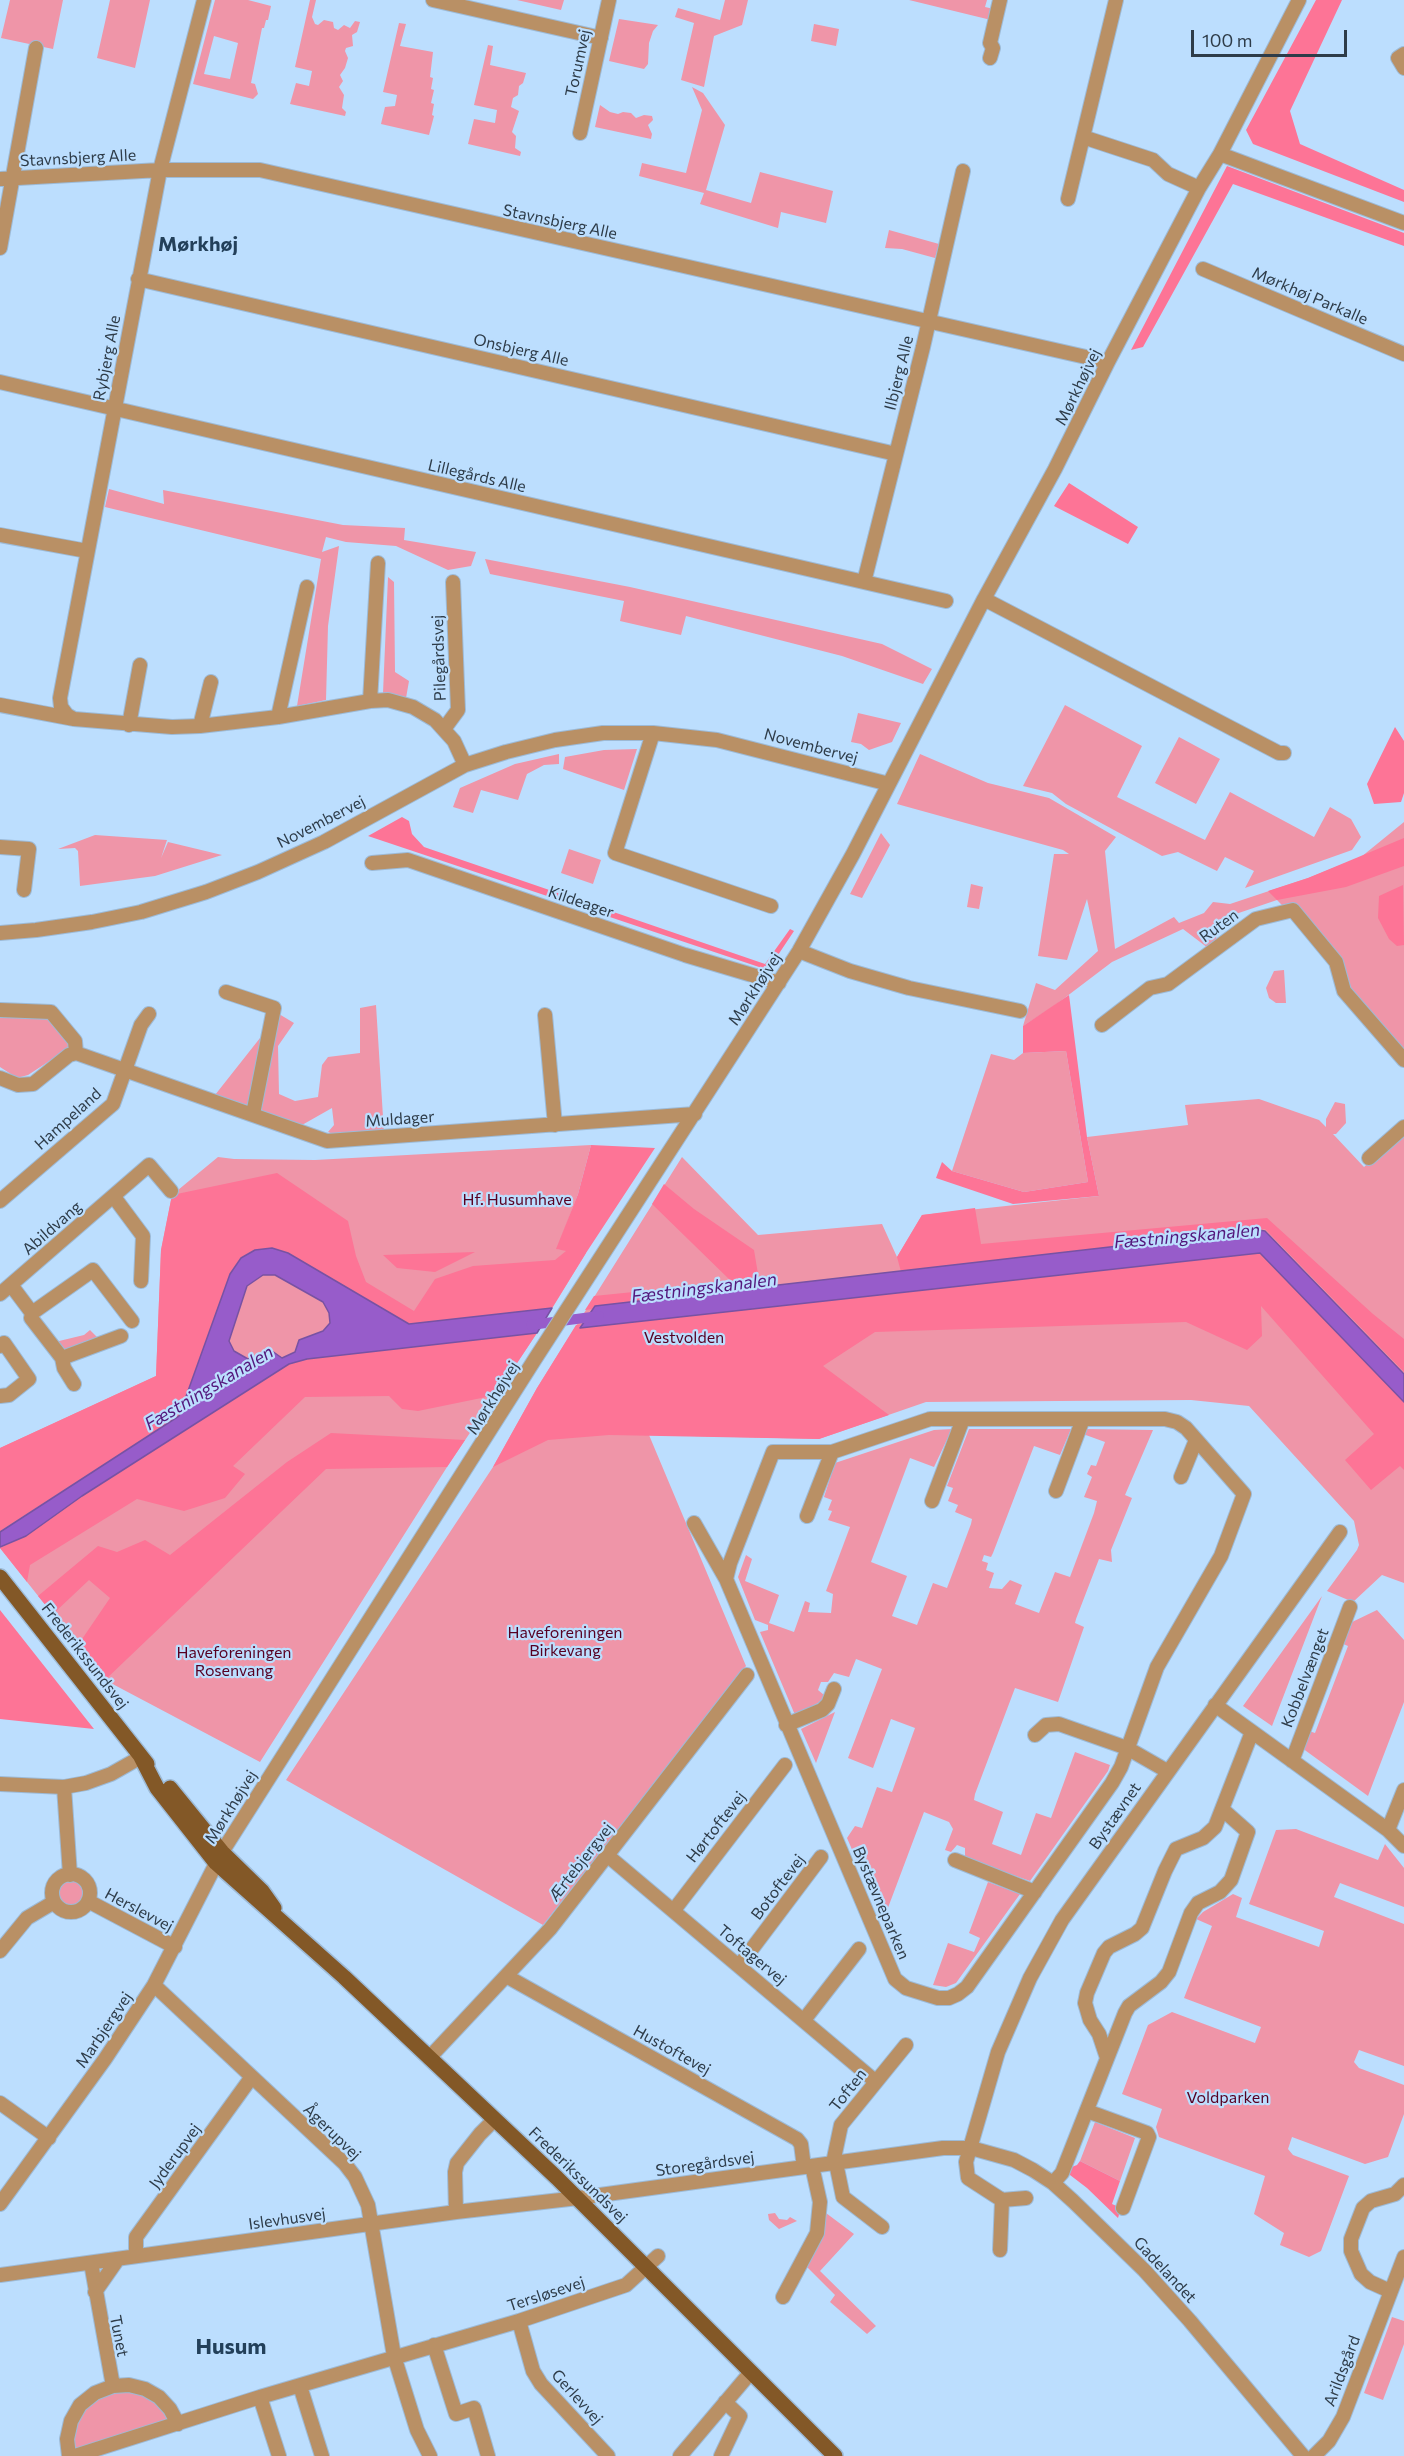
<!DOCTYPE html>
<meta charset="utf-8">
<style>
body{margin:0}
#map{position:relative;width:1404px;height:2456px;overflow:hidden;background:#bcdefe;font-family:Commissioner,sans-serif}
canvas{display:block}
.scale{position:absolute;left:1191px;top:30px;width:156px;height:27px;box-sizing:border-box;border:3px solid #2e3c49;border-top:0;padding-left:8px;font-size:18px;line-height:21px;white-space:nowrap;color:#2e3c49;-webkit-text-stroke:4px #bcdefe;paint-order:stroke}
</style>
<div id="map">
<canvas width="1404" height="2456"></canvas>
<div class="scale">100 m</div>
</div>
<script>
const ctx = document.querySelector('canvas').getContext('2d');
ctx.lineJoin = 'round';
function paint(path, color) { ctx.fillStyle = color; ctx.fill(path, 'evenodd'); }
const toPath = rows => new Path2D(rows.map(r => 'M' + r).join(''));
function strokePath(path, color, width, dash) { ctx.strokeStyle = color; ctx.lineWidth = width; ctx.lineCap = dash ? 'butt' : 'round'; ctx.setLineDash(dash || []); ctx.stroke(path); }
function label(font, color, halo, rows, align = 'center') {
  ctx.font = font + ' Commissioner,sans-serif'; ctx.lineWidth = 4.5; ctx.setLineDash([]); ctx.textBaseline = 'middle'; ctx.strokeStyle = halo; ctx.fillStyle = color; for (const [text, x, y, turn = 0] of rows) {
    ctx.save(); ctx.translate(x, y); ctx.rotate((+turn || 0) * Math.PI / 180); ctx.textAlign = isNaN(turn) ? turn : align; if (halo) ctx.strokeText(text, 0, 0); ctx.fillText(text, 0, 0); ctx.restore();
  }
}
paint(toPath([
 [10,0,63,0,53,49,1,38],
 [110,0,150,0,135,68,97,58],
 [215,0,248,0,271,6,268,20,266,20,264,28,262,28,251,83,255,84,258,94,253,99,193,84],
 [214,36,238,43,230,79,204,74],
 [310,0,316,0,312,17,315,24,318,25,324,20,333,22,334,28,338,30,344,25,350,28,355,21,360,22,357,32,352,35,353,46,346,48,345,51,348,58,345,68,340,75,343,81,339,87,344,95,342,108,346,112,345,116,290,104,296,83,309,86,312,71,295,67],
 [517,0,564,0,561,10],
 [725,0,748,0,742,25,714,36,704,87,681,80,694,23,675,17,678,8,720,20],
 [909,0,987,0,985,7,994,9,991,20],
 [619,19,658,25,653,31,649,43,648,64,644,69,609,61],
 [399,23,406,24,400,46,433,52,430,77,433,78,431,89,434,90,431,103,434,104,432,115,434,116,429,135,381,124,385,107,395,106,397,95,383,92],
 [814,24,839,29,836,46,811,41],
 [488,45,493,46,490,65,526,73,523,83,519,86,518,95,513,98,511,107,519,111,512,132,516,136,515,148,521,152,520,156,468,144,474,119,495,123,497,110,474,105],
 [692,87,703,93,725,125,706,190,751,203,760,172,833,191,826,223,781,212,778,228,700,204,704,193,639,176,642,163,686,173,702,110],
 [600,105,610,112,618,114,623,112,631,113,636,118,644,115,652,116,653,120,648,125,652,134,651,139,595,127],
 [889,230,939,244,935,258,902,249,885,248],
 [109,489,164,504,163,490,343,525,405,528,404,540,476,552,471,566,448,570,396,546,346,542,326,537,322,552,339,546,328,626,326,700,297,706,321,559,105,507],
 [485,559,630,587,882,644,932,669,923,684,842,656,686,616,681,635,620,621,624,601,490,574],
 [388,577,394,582,395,672,409,681,406,698,383,693],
 [1065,705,1142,746,1117,797,1205,840,1230,792,1314,837,1330,807,1351,819,1361,837,1352,850,1245,888,1254,871,1225,857,1217,871,1178,852,1162,856,1066,804,1052,793,1023,786],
 [858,713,901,723,892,742,869,750,861,744,851,742],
 [1179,737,1220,759,1196,804,1155,783],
 [637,749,624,790,563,769,565,757,604,750],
 [559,754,559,764,544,765,527,774,518,800,481,790,473,813,453,807,460,788,515,764],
 [920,754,988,783,1049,798,1116,837,1105,851,1115,949,1174,917,1179,923,1204,913,1213,902,1230,904,1308,878,1361,857,1404,822,1404,1052,1349,987,1345,969,1277,900,1218,920,1216,941,1208,948,1183,929,1112,962,1054,1006,1023,1026,1036,983,1055,990,1098,951,1087,899,1067,960,1038,956,1054,854,1069,854,1063,850,897,804],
 [881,833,890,845,862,898,850,894],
 [95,835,167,840,161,858,168,842,222,855,155,876,80,886,78,851,75,848,58,849],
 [569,849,601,860,593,884,561,873],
 [971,884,983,887,979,909,967,907],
 [1284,970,1286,1003,1276,1003,1269,998,1266,988,1274,971],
 [376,1005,384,1133,339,1136,328,1132,334,1125,332,1108,302,1125,215,1095,279,1014,294,1023,278,1046,279,1094,295,1101,318,1097,322,1065,328,1057,360,1053,360,1008],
 [0,1014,49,1017,71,1042,68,1049,28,1075,17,1078,0,1067],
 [1066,1051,1088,1182,1024,1192,952,1171,991,1054,1014,1060,1023,1053],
 [1259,1099,1319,1120,1326,1127,1326,1119,1335,1102,1345,1104,1346,1123,1336,1134,1333,1134,1364,1167,1404,1133,1404,1583,1382,1575,1353,1602,1327,1591,1357,1550,1359,1545,1354,1521,1249,1406,1191,1400,926,1402,819,1439,649,1435,746,1666,543,1925,286,1780,493,1467,537,1388,682,1157,758,1235,882,1224,897,1257,922,1215,1099,1196,1087,1137,1188,1125,1185,1105],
 [591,1145,578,1194,557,1249,586,1253,537,1333,447,1467,260,1762,105,1680,0,1548,0,1448,156,1376,161,1250,172,1195,218,1157,234,1159,315,1160],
 [90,1330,99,1339,64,1353,55,1342,84,1335],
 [952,1429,934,1467,910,1458,871,1562,907,1576,892,1616,917,1625,933,1583,947,1588,971,1524,972,1519,955,1512,958,1505,948,1501,953,1488,947,1486,969,1429,1071,1429,1060,1455,1034,1446,993,1553,991,1557,984,1555,982,1561,988,1563,986,1570,994,1573,989,1588,1002,1589,1010,1580,1022,1585,1015,1604,1039,1613,1055,1572,1070,1577,1094,1513,1097,1501,1084,1497,1092,1477,1087,1474,1091,1465,1096,1466,1105,1442,1083,1434,1085,1429,1153,1430,1125,1495,1132,1498,1111,1550,1112,1562,1099,1559,1076,1619,1075,1623,1084,1627,1058,1702,1015,1688,975,1794,974,1800,1003,1812,992,1844,1021,1855,1036,1813,1051,1818,1075,1752,1110,1765,1108,1771,1030,1881,965,1858,965,1848,957,1845,951,1852,945,1850,953,1829,949,1822,924,1812,883,1921,847,1838,855,1826,862,1828,877,1787,892,1792,915,1728,891,1719,873,1768,848,1758,882,1669,856,1659,849,1677,834,1673,828,1682,821,1682,818,1690,824,1695,824,1700,795,1715,760,1632,768,1630,768,1625,755,1620,738,1577,746,1555,752,1559,745,1581,779,1595,769,1623,794,1632,805,1601,810,1603,808,1612,831,1613,833,1594,826,1591,850,1527,828,1520,832,1511,828,1510,832,1500,824,1497,835,1463,934,1430],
 [1322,1596,1272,1726,1243,1706],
 [1377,1610,1404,1640,1404,1702,1368,1796,1302,1748,1309,1731,1315,1733,1348,1646,1341,1643,1348,1624],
 [835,1712,816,1763,801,1729],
 [1296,1829,1378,1860,1385,1844,1404,1868,1404,1907,1340,1883,1334,1897,1404,1924,1404,2066,1359,2050,1354,2062,1359,2068,1404,2085,1404,2114,1388,2157,1365,2164,1292,2137,1288,2149,1293,2155,1349,2176,1321,2251,1309,2257,1280,2245,1284,2233,1254,2214,1265,2176,1159,2137,1156,2127,1162,2109,1122,2094,1148,2025,1172,2012,1255,2043,1261,2027,1184,1998,1212,1926,1196,1919,1203,1912,1233,1894,1242,1898,1236,1917,1319,1947,1324,1931,1249,1904,1276,1830],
 '57 1893a14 14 0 1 1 28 0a14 14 0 1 1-28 0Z',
 [988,1882,1020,1894,956,1983,946,1987,933,1985,948,1943,974,1952,980,1938,969,1933],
 [1095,2122,1135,2138,1120,2181,1080,2161],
 [775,2213,779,2219,787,2220,790,2217,797,2221,779,2229,769,2220,768,2214],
 [826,2213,854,2234,820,2271,876,2326,867,2334,830,2302,835,2295,806,2266,821,2237],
 [1392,2317,1404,2321,1404,2344,1383,2400,1364,2393],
 [129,2390,141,2393,157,2403,165,2412,169,2420,73,2450,71,2442,76,2423,85,2407,97,2396,113,2391]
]), '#ef95a8');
paint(toPath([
 [1316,0,1342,0,1290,111,1300,144,1404,190,1404,202,1253,144,1246,130],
 [1227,166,1404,233,1404,246,1233,184,1143,347,1131,350],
 [1069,483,1138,527,1128,544,1054,506],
 [1395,727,1404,741,1404,793,1401,802,1374,804,1367,784],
 [402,817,409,821,412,834,424,847,765,964,790,929,794,931,768,970,368,836],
 [1404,838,1404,866,1346,887,1277,900,1268,891,1308,878],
 [1403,885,1404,945,1397,946,1389,939,1378,918,1379,896],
 [1069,995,1087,1137,1099,1196,1013,1204,936,1178,942,1162,952,1171,1024,1192,1088,1182,1066,1051,1023,1053,1023,1026],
 [591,1145,655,1148,586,1253,552,1308,409,1324,288,1253,272,1248,255,1250,241,1258,230,1274,179,1416,0,1531,0,1448,156,1376,161,1250,172,1195,277,1173,348,1221,356,1256,366,1282,414,1311,435,1279,473,1266,555,1260,566,1251,556,1249,578,1194],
 [664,1184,694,1209,754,1250,758,1274,755,1290,585,1310,594,1296,732,1282,652,1204],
 [975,1208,981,1244,1267,1218,1373,1314,1404,1339,1404,1372,1265,1229,903,1279,897,1257,922,1215],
 [1261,1250,1404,1401,1404,1470,1400,1466,1371,1490,1345,1460,1374,1434,1261,1306,1262,1336,1247,1350,1186,1322,875,1332,823,1366,889,1415,819,1439,609,1435,548,1440,493,1467,537,1388,576,1325],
 [475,1252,435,1272,397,1268,383,1255],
 [537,1333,496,1395,418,1411,402,1409,389,1396,305,1397,233,1466,245,1474,225,1498,184,1511,137,1499,30,1565,27,1582,0,1548,26,1536,82,1496,289,1364,307,1359],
 [331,1433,465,1440,447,1467,326,1469,105,1680,78,1645,110,1598,89,1580,53,1614,38,1596,98,1546,117,1552,145,1540,170,1555,287,1462],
 [0,1610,94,1729,0,1719],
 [1080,2161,1120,2181,1112,2204,1121,2208,1118,2218,1087,2188,1070,2175,1069,2168,1077,2165]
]), '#fd7496');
const water = toPath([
 [1258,1230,1265,1231,1404,1374,1404,1402,1260,1253,580,1328,595,1306,1258,1230],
 [272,1248,288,1253,409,1324,552,1308,537,1333,307,1359,289,1364,82,1496,26,1536,0,1547,0,1532,179,1416,230,1274,241,1258,255,1250,272,1248],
 [263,1275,275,1275,323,1302,329,1313,330,1323,323,1331,299,1340,295,1352,282,1358,272,1351,248,1359,234,1351,229,1341,247,1286,263,1275]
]);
paint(water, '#975cca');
strokePath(water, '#7852a3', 1.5);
strokePath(toPath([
 [531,1325,599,1316]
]), '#975cca', 10);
const minor = toPath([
 [433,0,601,38],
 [1404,54,1398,58,1404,68],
 [990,58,993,48,990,43,1000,0],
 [580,133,609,0],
 [1083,137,1153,160,1168,174,1199,188],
 [1220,154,1404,223],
 [0,179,160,170,260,170,1108,362],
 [1068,199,1116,0],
 [0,248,36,48],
 [1203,269,1404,354],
 [138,279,896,454],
 [0,382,946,601],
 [0,535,87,551],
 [864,582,923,347,963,171],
 [984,599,1279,753,1284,753],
 [370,701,378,563],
 [0,705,74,719,172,727,200,726,278,717,370,701,388,700,413,707,435,720,454,741,465,765],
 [278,717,307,587],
 [74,719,67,715,61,707,60,698,160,170,204,0],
 [129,725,140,665],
 [200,726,211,682],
 [444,729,458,710,453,582],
 [653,733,615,853,771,906],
 [0,847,29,849,24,890],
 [372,863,408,860,685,955,779,983],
 [0,933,36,930,92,922,141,912,206,892,258,872,324,842,465,765,506,752,555,740,603,733,653,733,717,740,889,784],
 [799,951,850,971,909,988,1020,1011],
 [226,992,274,1008,253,1114],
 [0,1010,51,1012,75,1041,76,1053],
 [545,1015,555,1125],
 [1102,1025,1150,988,1168,984,1256,919,1293,910,1336,962,1344,991,1404,1060],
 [0,1078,18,1085,33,1084,69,1055,76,1053,327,1141,695,1114],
 [1369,1158,1404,1127],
 [114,1197,143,1236,141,1281],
 [0,1201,113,1104,141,1025,149,1014],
 [11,1285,32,1313,31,1318,62,1358,121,1336],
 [0,1294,149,1165,171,1191],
 [32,1313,93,1270,132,1321],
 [0,1346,4,1343,29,1379,9,1395,0,1396],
 [62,1358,64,1368,74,1384],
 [930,1419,1165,1419,1177,1422,1186,1428,1244,1494,1221,1556,1157,1667,1121,1767,1112,1783,967,1987,958,1994,949,1998,938,1998,906,1988,895,1979,726,1579,730,1563,773,1452,832,1452,930,1419],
 [1181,1477,1196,1440],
 [1056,1491,1083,1419],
 [932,1501,963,1419],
 [807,1516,832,1452],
 [694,1523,726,1579],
 [1215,1705,1388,1830,1404,1846],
 [786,1725,822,1710,828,1704,834,1689],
 [1035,1735,1046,1725,1059,1724,1127,1748,1167,1771],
 [1292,1761,1350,1607],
 [0,1784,64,1787,86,1783,111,1774,141,1757],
 [64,1787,70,1875],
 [1388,1830,1404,1790],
 [608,1856,875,2081],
 [955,1860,1035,1892],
 '52 1893a19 19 0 1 1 38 0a19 19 0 1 1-38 0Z',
 [88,1901,175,1947],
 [674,1910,785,1765],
 [0,1951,27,1918,54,1902],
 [739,1966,821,1857],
 [506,1976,797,2139,801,2144,804,2167],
 [154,1985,345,2164,355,2177,368,2205,394,2356,417,2430,430,2456],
 [804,2020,859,1949],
 [429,2058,550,1929,747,1675],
 [1107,2058,1099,2034,1090,2020,1085,2003,1087,1993,1104,1953,1109,1947,1135,1934,1142,1928,1165,1871,1176,1849,1203,1838,1215,1827,1252,1732],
 [0,2103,49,2138],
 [1087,2111,1147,2133,1149,2137,1123,2208],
 [833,2163,841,2125,906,2045],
 [836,2163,843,2197,882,2227],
 [1053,2183,1062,2173,1125,2013,1129,2006,1161,1982,1169,1972,1191,1913,1198,1903,1220,1892,1231,1880,1248,1832,1222,1809],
 [1002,2200,1026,2198],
 [0,2204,105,2059,154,1985,222,1852,535,1359,799,951,853,854,984,599,1055,469,1108,362,1199,188,1220,154,1299,0],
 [456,2212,455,2172,457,2163,480,2134,494,2120],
 [1000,2250,1002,2200,968,2178,966,2162,998,2052,1030,1978,1062,1920,1340,1532],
 [136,2256,136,2237,251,2078],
 [91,2263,113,2386],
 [0,2275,456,2212,578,2198,943,2148,971,2148,1014,2160,1033,2170,1053,2183,1073,2201,1144,2270,1190,2321,1303,2456],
 [1390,2291,1370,2282,1361,2274,1351,2251,1351,2239,1363,2208,1371,2201,1395,2194,1404,2185],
 [95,2292,118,2259],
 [783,2297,817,2233,820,2202,812,2166],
 [519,2321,533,2371,541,2384,608,2456],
 [434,2345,456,2414,474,2408,488,2456],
 [300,2386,322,2456],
 [260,2397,279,2456],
 [69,2456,67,2439,71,2421,80,2405,95,2393,113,2386,129,2385,145,2389,159,2397,170,2409,178,2424],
 [75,2456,260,2397,519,2321,626,2285,658,2256],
 [680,2456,751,2372],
 [721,2456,740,2416,725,2402],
 [1314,2456,1329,2441,1343,2417,1404,2257]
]);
const major = toPath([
 [0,1577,147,1764],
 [141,1757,157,1788,216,1863,344,1977,557,2178,835,2456],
 [170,1788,222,1852,262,1891,274,1908]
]);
strokePath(minor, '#9dbad6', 16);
strokePath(major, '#9dbad6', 18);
strokePath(minor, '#b99065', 14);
strokePath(major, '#835827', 15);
label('16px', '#2e3c49', '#bcdefe', [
 ["Torumvej",578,63,-78],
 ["Stavnsbjerg Alle",78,158,-3],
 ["Stavnsbjerg Alle",560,222,12],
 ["Mørkhøj Parkalle",1310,296,23],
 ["Onsbjerg Alle",521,350,13],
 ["Rybjerg Alle",107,358,-79],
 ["Ilbjerg Alle",899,373,-76],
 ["Mørkhøjvej",1078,387,-64],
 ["Lillegårds Alle",477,476,13],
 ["Pilegårdsvej",439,658,-92],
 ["Novembervej",811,746,15],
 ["Novembervej",321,822,-27],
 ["Kildeager",581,902,19],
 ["Ruten",1219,926,-36],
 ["Mørkhøjvej",755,989,-57],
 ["Hampeland",68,1119,-42],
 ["Muldager",400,1119,-4],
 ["Abildvang",52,1228,-41],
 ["Mørkhøjvej",493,1398,-58],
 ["Frederikssundsvej",85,1656,52],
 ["Kobbelvænget",1305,1678,-69],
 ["Mørkhøjvej",231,1807,-58],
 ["Bystævnet",1115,1816,-55],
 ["Hørtoftevej",716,1827,-52],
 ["Ærtebjergvej",581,1862,-52],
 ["Botoftevej",778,1887,-53],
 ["Bystævneparken",881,1903,67],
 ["Herslevvej",139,1910,28],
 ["Toftagervej",752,1955,40],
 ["Marbjergvej",104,2030,-56],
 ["Hustoftevej",672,2050,29],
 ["Toften",848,2090,-52],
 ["Ågerupvej",332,2132,44],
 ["Jyderupvej",175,2156,-54],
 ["Storegårdsvej",705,2164,-8],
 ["Frederikssundsvej",578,2175,44],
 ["Islevhusvej",287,2219,-8],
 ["Gadelandet",1165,2270,47],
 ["Tersløsevej",546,2294,-18],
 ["Tunet",119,2336,79],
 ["Arildsgård",1342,2371,-69],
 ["Gerlevvej",577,2397,48]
]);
label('16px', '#570022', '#bcdefe', [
 ["Hf. Husumhave",517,1200],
 ["Vestvolden",684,1338],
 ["Haveforeningen",565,1633],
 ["Birkevang",565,1651],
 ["Haveforeningen",234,1653],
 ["Rosenvang",234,1671],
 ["Voldparken",1228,2098]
]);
label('italic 18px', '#53177c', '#bcdefe', [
 ["Fæstningskanalen",1187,1236,-5],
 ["Fæstningskanalen",704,1288,-7],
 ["Fæstningskanalen",209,1388,-31]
]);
label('bold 20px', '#23405a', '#bcdefe', [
 ["Mørkhøj",198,244]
]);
label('bold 22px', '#23405a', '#bcdefe', [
 ["Husum",231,2347]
]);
</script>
